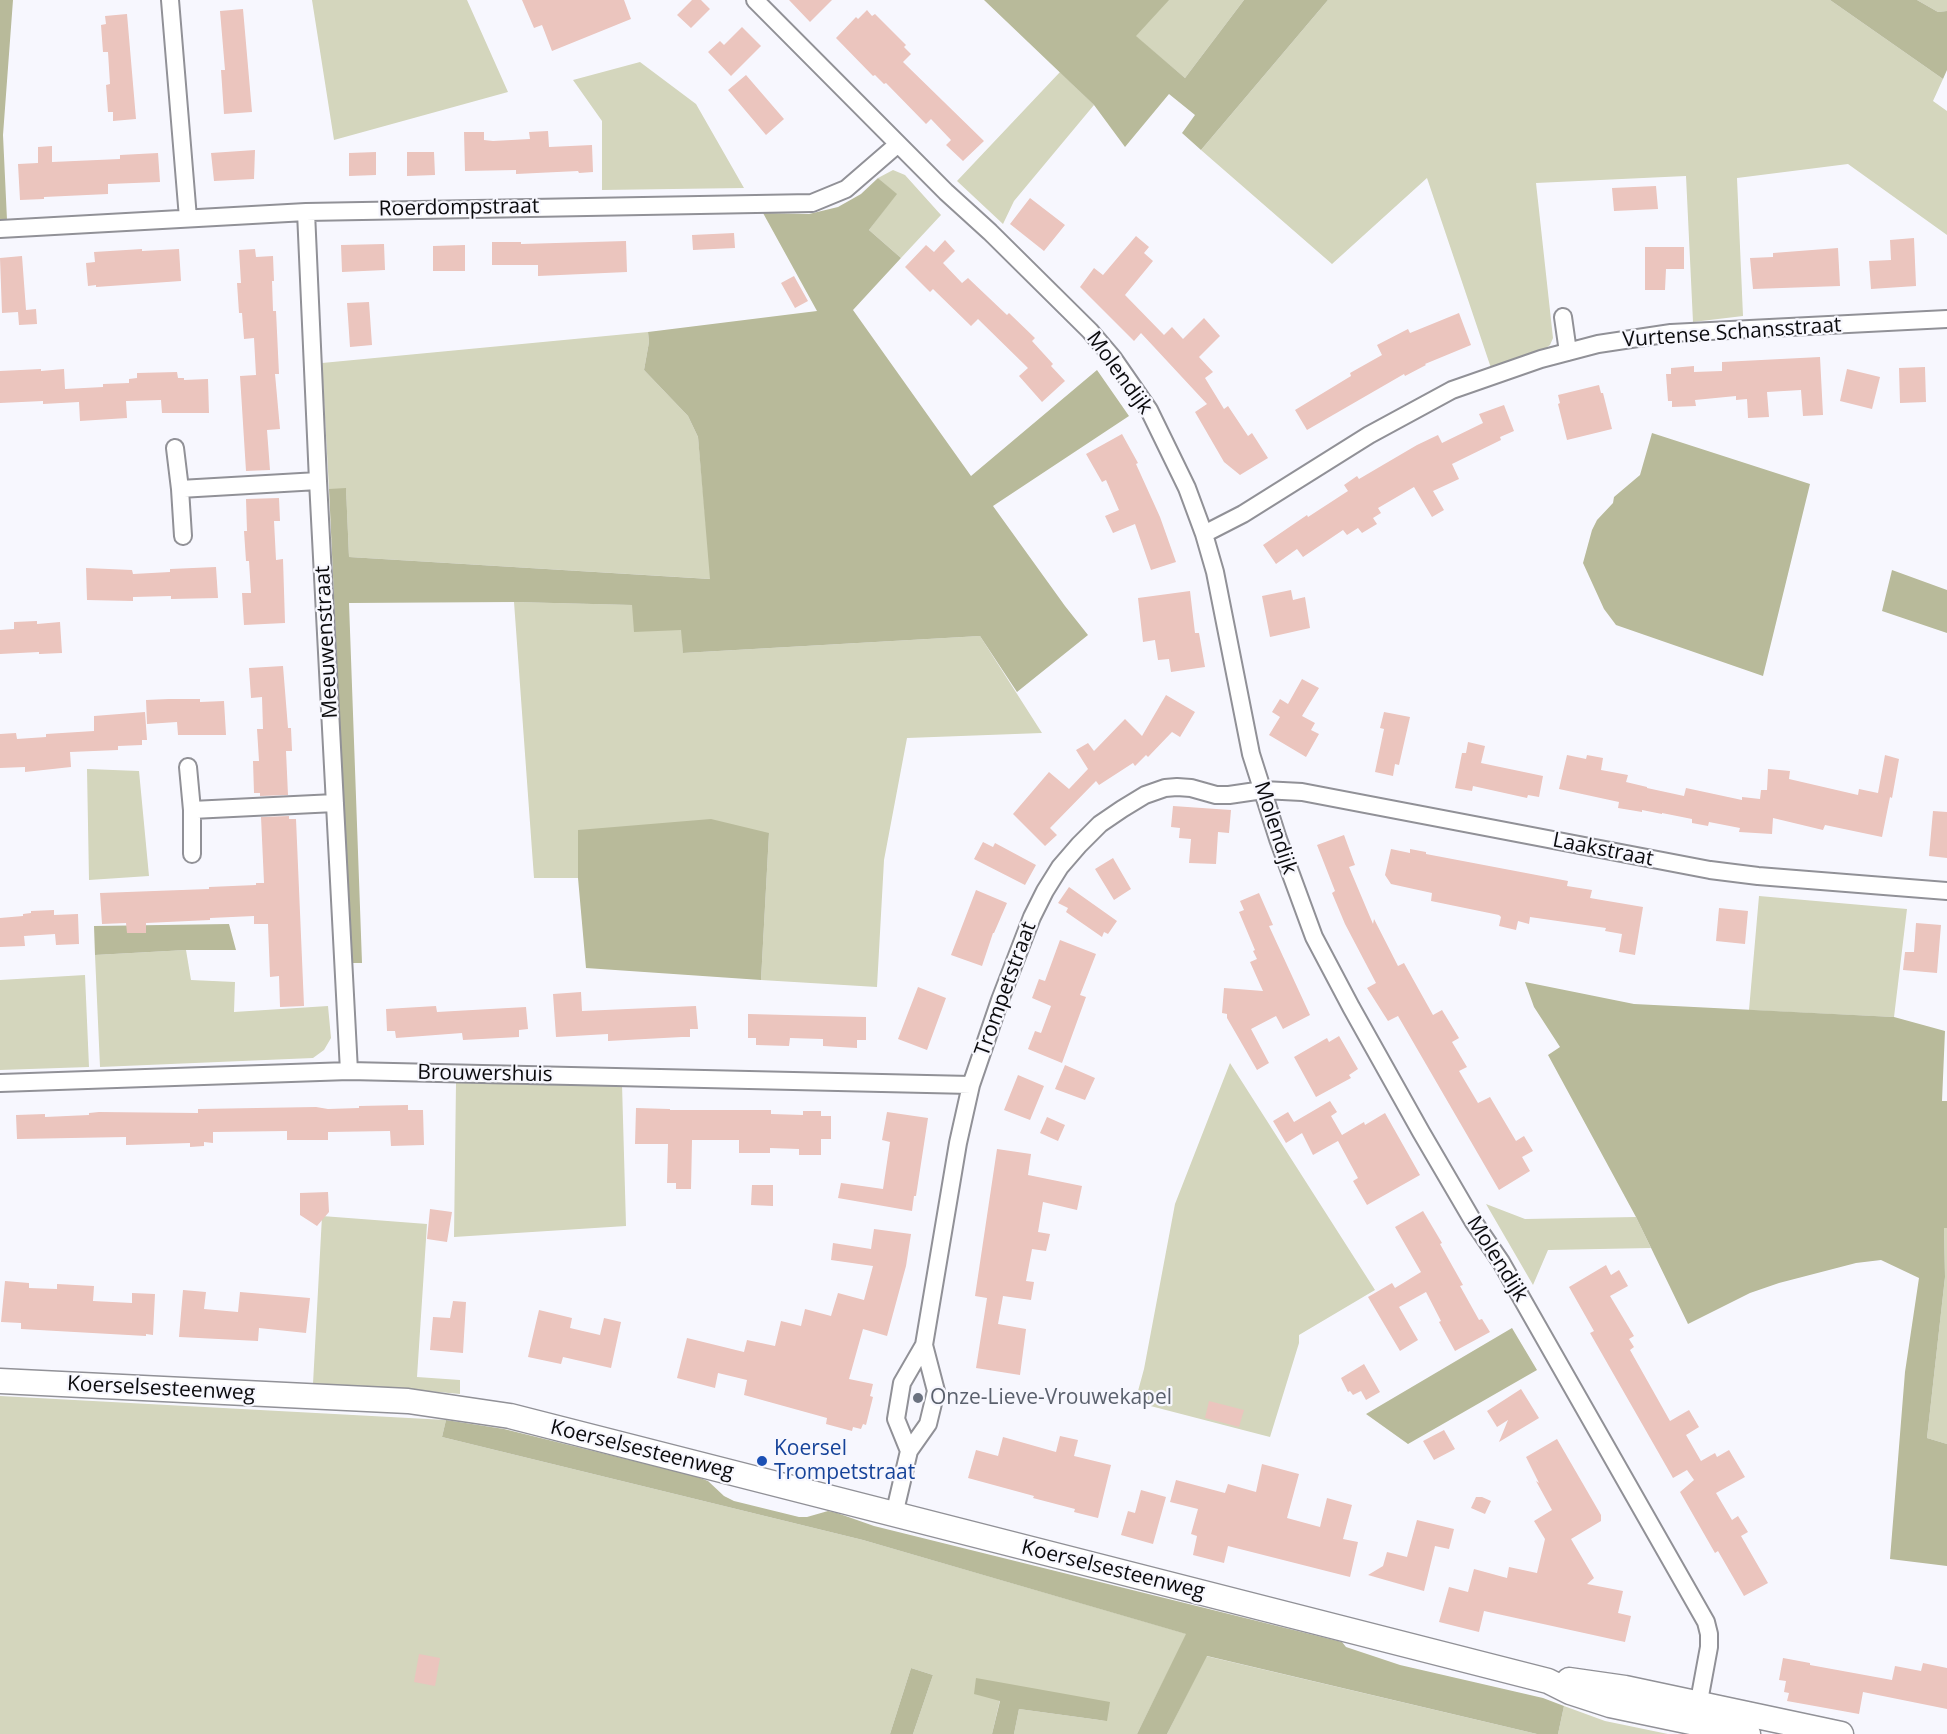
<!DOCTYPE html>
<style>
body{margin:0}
canvas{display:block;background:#f7f7fe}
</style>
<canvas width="1947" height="1734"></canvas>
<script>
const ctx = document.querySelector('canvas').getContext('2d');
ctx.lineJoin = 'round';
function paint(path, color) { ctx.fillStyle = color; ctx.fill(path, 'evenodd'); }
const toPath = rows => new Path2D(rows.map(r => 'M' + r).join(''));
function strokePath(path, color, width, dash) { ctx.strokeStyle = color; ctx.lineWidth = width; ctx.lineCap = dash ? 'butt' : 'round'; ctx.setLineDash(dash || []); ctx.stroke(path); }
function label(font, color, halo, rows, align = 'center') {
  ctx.font = font + ' "Open Sans",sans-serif'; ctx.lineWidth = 4.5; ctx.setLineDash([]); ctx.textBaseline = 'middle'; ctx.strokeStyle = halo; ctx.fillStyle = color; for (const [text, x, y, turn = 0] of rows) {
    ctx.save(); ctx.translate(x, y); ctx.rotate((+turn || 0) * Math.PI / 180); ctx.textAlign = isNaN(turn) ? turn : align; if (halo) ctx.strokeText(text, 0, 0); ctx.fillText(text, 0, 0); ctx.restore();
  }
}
paint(toPath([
 [312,0,467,0,508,92,334,140],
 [1168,0,1244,0,1185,78,1135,36],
 [1328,0,1830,0,1943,79,1933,101,1947,111,1947,235,1848,164,1737,178,1743,316,1693,322,1686,176,1536,183,1553,338,1550,345,1543,350,1491,368,1427,178,1332,264,1201,150],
 [1917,0,1947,0,1947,11,1938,12],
 [640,62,696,104,744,188,602,190,602,121,573,80],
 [1060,72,1094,105,1014,201,1003,224,957,181],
 [893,170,905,175,941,215,901,258,869,230,896,194,878,178],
 [648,332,649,342,644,370,688,416,698,437,711,579,349,557,346,489,329,489,322,363],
 [514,602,633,605,682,630,683,653,980,636,1042,733,907,738,884,860,877,987,761,980,769,833,578,830,578,878,534,878],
 [87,769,139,771,149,876,89,880],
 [1759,896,1907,909,1894,1017,1749,1010],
 [186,950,191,980,235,982,234,1012,328,1006,331,1038,324,1050,313,1058,100,1067,95,955],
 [85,975,89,1067,0,1070,0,980],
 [1230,1063,1375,1290,1299,1335,1299,1343,1270,1437,1135,1402,1144,1369,1175,1204],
 [456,1083,622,1084,626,1226,454,1237],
 [1486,1204,1525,1219,1636,1217,1651,1248,1548,1250,1533,1285],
 [322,1216,427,1224,417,1377,460,1380,460,1394,416,1390,313,1384],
 [1944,1228,1947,1228,1947,1444,1927,1438,1945,1277],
 [0,1396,446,1420,442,1437,863,1540,1187,1634,1137,1734,1014,1734,1019,1709,1107,1721,1000,1700,992,1734,913,1734,933,1675,911,1668,890,1734,0,1734],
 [1206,1656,1537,1734,1167,1734],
 [1564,1706,1605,1721,1668,1734,1558,1734]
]), '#d4d6bd');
paint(toPath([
 [0,0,13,0,3,135,7,220,0,220],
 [984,0,1169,0,1136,36,1185,78,1244,0,1328,0,1201,150,1182,133,1195,115,1169,94,1125,147,1094,105],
 [1830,0,1917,0,1938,12,1947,11,1947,70,1943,79],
 [878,178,897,194,869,230,901,258,853,310,971,476,1097,370,1129,416,993,506,1065,606,1088,635,1017,692,980,636,683,653,681,630,634,632,632,605,514,602,349,603,362,963,351,963,329,489,346,488,349,557,710,579,698,437,688,416,644,370,649,342,648,332,817,311,763,213,809,214,838,207,861,194],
 [1652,433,1810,484,1763,676,1616,625,1604,609,1583,563,1592,530,1597,520,1613,503,1614,497,1640,475],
 [1892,570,1947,590,1947,633,1882,611],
 [711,819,769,833,761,980,586,968,578,878,578,830],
 [229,924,236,950,186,950,95,955,94,926],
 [1525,982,1634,1004,1894,1017,1945,1031,1942,1101,1947,1101,1947,1228,1944,1228,1945,1277,1927,1438,1947,1444,1947,1566,1890,1559,1905,1372,1919,1278,1881,1260,1856,1263,1779,1283,1750,1293,1688,1324,1636,1217,1548,1055,1560,1047,1534,1007],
 [1512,1328,1537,1370,1408,1444,1366,1414],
 [446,1420,504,1429,695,1476,708,1481,724,1496,734,1501,799,1517,807,1517,828,1511,837,1513,874,1526,1342,1642,1346,1647,1400,1665,1543,1698,1564,1706,1558,1734,1537,1734,1207,1656,1167,1734,1137,1734,1186,1634,863,1540,442,1437],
 [911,1668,933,1675,913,1734,890,1734],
 [976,1678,1110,1702,1107,1721,1019,1709,1014,1734,992,1734,1000,1701,974,1694]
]), '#b8ba9a');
paint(toPath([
 [522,0,624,0,631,19,552,51,542,25,534,28],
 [692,0,701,0,710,9,691,28,677,15],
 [789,0,832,0,810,22],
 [243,9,252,112,224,114,221,70,225,70,220,11],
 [867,10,872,16,875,14,906,45,904,47,911,54,903,62,984,141,963,161,946,145,951,140,931,119,926,124,886,83,884,84,875,75,873,76,836,38,856,17,858,19],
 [127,14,136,119,113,121,113,112,108,112,106,85,110,84,108,52,103,52,101,25,106,24,105,16],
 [742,27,761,46,731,76,708,52,720,41,724,45],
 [746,75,784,119,766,135,728,90],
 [548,131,549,147,592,145,593,172,579,173,578,171,516,174,516,170,465,171,464,132,484,132,484,140,493,141,530,139,529,132],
 [52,146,52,162,120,159,120,155,158,153,160,182,108,184,108,194,44,197,44,199,20,200,18,164,38,163,38,147],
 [255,150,254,179,214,181,211,153],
 [376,152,376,175,349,176,349,153],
 [407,152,434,152,435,175,407,176],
 [1656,186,1658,209,1614,211,1612,188],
 [1030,198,1065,225,1044,251,1010,224],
 [734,233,735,248,693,250,692,235],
 [1136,236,1149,247,1144,253,1153,261,1125,295,1164,335,1172,327,1183,339,1204,318,1220,336,1199,357,1213,372,1205,378,1224,409,1228,406,1248,436,1252,433,1268,458,1240,475,1224,462,1195,412,1207,404,1141,333,1134,341,1080,287,1094,268,1103,275],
 [1914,238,1916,286,1871,289,1869,261,1891,260,1890,240],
 [945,240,955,251,943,263,962,283,968,278,1007,315,1009,313,1035,338,1032,341,1053,364,1051,366,1065,381,1042,402,1019,376,1028,368,978,319,971,326,933,289,930,292,905,267,926,245,934,252],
 [626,241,627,272,538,276,538,265,492,265,492,242,521,242,521,244],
 [384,244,385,270,342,272,341,245],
 [465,245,465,271,433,271,433,246],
 [1645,247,1684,247,1684,269,1666,269,1665,290,1645,290],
 [1838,248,1840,286,1753,289,1750,258,1773,257,1773,253],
 [142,249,142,251,179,249,181,281,96,287,96,285,88,286,86,263,95,262,94,252],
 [255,249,256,257,273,256,274,281,272,281,273,311,276,311,279,374,275,374,280,429,267,430,270,470,246,471,240,376,256,375,254,338,244,339,242,313,239,313,237,283,241,283,239,250],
 [22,256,26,310,36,309,37,324,19,325,18,312,2,313,0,258],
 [794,276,808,301,795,308,781,283],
 [369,302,372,345,350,347,347,303],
 [1459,313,1471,345,1425,364,1426,365,1405,376,1404,374,1307,430,1295,410,1351,376,1350,373,1382,355,1377,345,1408,329,1410,333],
 [1820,357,1823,415,1803,416,1801,390,1767,392,1769,417,1748,418,1747,399,1736,400,1736,396,1695,400,1696,406,1672,407,1672,401,1668,401,1666,374,1671,374,1671,368,1694,366,1694,372,1722,371,1722,362],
 [1925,367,1926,402,1900,403,1899,368],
 [41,369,41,371,64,369,65,389,103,387,103,384,129,383,129,379,137,378,137,373,177,372,178,378,184,378,184,380,208,379,209,413,162,413,161,400,126,401,127,418,80,421,79,402,43,404,43,401,0,403,0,371],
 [1847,369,1880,377,1872,409,1840,401],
 [1599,385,1601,393,1603,393,1612,429,1567,440,1558,404,1560,403,1558,395],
 [1504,405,1514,431,1500,437,1501,440,1452,464,1459,479,1433,491,1444,510,1432,517,1414,487,1378,508,1381,513,1373,518,1377,524,1362,533,1358,528,1347,535,1343,530,1303,557,1297,549,1276,564,1263,545,1307,515,1308,517,1348,491,1344,485,1357,476,1359,479,1417,445,1438,435,1442,443,1483,423,1479,414],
 [1122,434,1138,463,1136,464,1160,517,1176,562,1151,570,1135,524,1113,533,1105,516,1119,510,1106,480,1102,482,1086,454],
 [279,498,280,521,274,521,276,560,283,559,285,623,244,625,242,593,251,593,249,561,246,561,244,531,247,531,246,499],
 [216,567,218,598,171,599,171,596,133,597,133,601,87,600,86,568,132,570,133,574,170,572,170,569],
 [1291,590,1293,600,1305,597,1310,628,1270,637,1262,596],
 [1190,591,1195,633,1199,633,1205,667,1171,672,1169,659,1158,660,1155,640,1143,642,1138,598],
 [37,621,37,624,60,622,62,653,39,654,39,652,0,654,0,630,14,629,14,622],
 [283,666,288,728,291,728,292,751,286,751,288,795,260,796,260,793,254,793,253,761,259,761,257,729,263,729,262,697,251,698,249,668],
 [1302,679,1319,688,1302,716,1315,723,1311,730,1319,734,1306,757,1269,735,1280,717,1272,712,1280,699,1288,704],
 [1166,695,1195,712,1180,737,1172,732,1148,757,1146,755,1135,766,1133,763,1099,785,1096,781,1050,828,1057,835,1045,846,1013,814,1049,772,1069,789,1088,769,1076,750,1088,743,1094,751,1125,719,1142,736],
 [169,699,200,699,200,702,224,701,226,735,178,735,177,722,147,724,146,700],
 [145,712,147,740,142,740,142,745,118,746,118,750,70,752,71,767,25,772,25,767,0,768,0,734,16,733,17,739,46,737,46,734,94,731,94,716],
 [1384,712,1410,717,1399,765,1395,764,1393,776,1375,772,1384,729,1380,728],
 [1468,742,1485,746,1481,763,1543,776,1539,797,1528,795,1527,798,1473,786,1472,791,1455,788,1462,753,1466,753],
 [1567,755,1586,759,1587,755,1603,758,1601,770,1628,775,1626,782,1647,787,1647,788,1684,796,1686,788,1742,800,1742,797,1760,799,1761,790,1767,790,1768,769,1790,771,1789,779,1858,795,1859,789,1878,793,1885,755,1899,759,1892,798,1890,797,1882,837,1825,825,1823,830,1773,818,1772,834,1739,832,1740,828,1709,822,1708,826,1692,823,1692,819,1662,813,1662,814,1642,810,1642,812,1618,808,1619,802,1559,789],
 [1173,806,1231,810,1229,833,1218,832,1216,864,1189,863,1191,839,1179,838,1180,828,1171,827],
 [1933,811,1947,812,1947,858,1929,856],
 [289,816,289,819,296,819,304,1006,280,1007,279,976,270,977,268,924,254,924,254,916,210,918,210,920,146,923,146,933,127,933,126,923,102,924,100,893,209,889,209,887,256,885,256,883,264,883,261,817],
 [1344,835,1355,865,1349,867,1373,924,1374,919,1398,966,1404,963,1433,1015,1442,1010,1459,1038,1452,1042,1467,1067,1459,1071,1478,1103,1490,1097,1516,1141,1524,1136,1533,1151,1522,1157,1530,1171,1499,1190,1398,1016,1388,1021,1367,988,1376,983,1345,924,1332,893,1335,891,1317,845],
 [983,842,993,847,995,843,1036,865,1025,885,974,859],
 [1391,849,1410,853,1410,849,1426,852,1426,854,1568,881,1567,886,1592,890,1590,898,1643,907,1635,955,1619,952,1622,934,1605,931,1606,928,1530,917,1529,924,1518,921,1516,930,1499,926,1501,917,1499,915,1431,901,1432,893,1391,884,1385,875],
 [1113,858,1131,889,1114,900,1095,869],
 [1069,887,1117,921,1108,934,1104,932,1102,937,1066,912,1068,908,1058,903],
 [976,890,1007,903,994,933,993,933,982,966,951,955],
 [1259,893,1273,925,1269,926,1310,1015,1283,1029,1276,1016,1251,1029,1269,1063,1257,1070,1227,1018,1227,1014,1222,1013,1224,988,1263,991,1250,962,1257,959,1253,951,1255,950,1239,912,1244,910,1240,901],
 [1719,908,1748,911,1745,944,1716,941],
 [54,910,54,915,78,914,79,944,56,945,55,934,24,936,25,946,0,947,0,918,23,916,23,914,31,913,31,911],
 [1916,923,1941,925,1937,973,1903,970,1905,952,1914,952],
 [1060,940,1096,954,1080,995,1086,997,1062,1063,1028,1049,1035,1031,1041,1033,1051,1006,1032,998,1039,979,1045,981],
 [918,987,946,998,927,1050,898,1039],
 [581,992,582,1011,696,1006,698,1029,690,1029,690,1037,682,1037,608,1041,608,1034,556,1037,553,994],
 [436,1006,437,1012,526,1007,528,1029,519,1030,519,1037,463,1040,462,1033,396,1038,395,1031,387,1031,386,1009],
 [748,1014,866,1017,866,1040,857,1040,857,1048,823,1046,823,1039,790,1038,789,1046,756,1045,756,1038,748,1038],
 [1339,1036,1358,1069,1349,1075,1351,1078,1316,1097,1294,1057,1327,1038,1329,1042],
 [1065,1065,1095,1078,1085,1100,1055,1089],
 [1018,1075,1044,1086,1030,1120,1004,1110],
 [1330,1101,1337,1112,1331,1116,1342,1135,1364,1122,1365,1125,1385,1113,1420,1175,1367,1205,1353,1181,1358,1178,1338,1141,1313,1155,1302,1133,1286,1143,1273,1121,1288,1112,1294,1122],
 [408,1105,408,1110,423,1110,424,1145,391,1146,390,1131,328,1132,328,1140,287,1140,287,1131,213,1132,213,1143,204,1142,204,1146,190,1147,190,1143,126,1145,126,1137,17,1139,16,1115,45,1114,45,1117,89,1115,89,1113,99,1112,198,1113,198,1109,316,1107,328,1109,359,1108,359,1106],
 [636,1108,670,1109,670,1110,771,1110,771,1114,803,1115,803,1111,821,1111,821,1116,831,1116,831,1139,821,1139,821,1155,799,1155,799,1149,770,1148,770,1153,739,1153,739,1140,692,1140,691,1189,676,1189,676,1183,667,1183,668,1144,635,1144],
 [887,1112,928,1118,916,1196,914,1196,912,1211,838,1198,841,1183,883,1189,890,1142,882,1140],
 [1047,1117,1065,1125,1058,1141,1040,1133],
 [997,1149,1031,1154,1028,1175,1082,1186,1077,1210,1043,1202,1038,1232,1050,1234,1046,1251,1032,1249,1026,1281,1034,1282,1031,1300,1003,1296,998,1324,1026,1329,1020,1375,976,1368,987,1298,975,1296],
 [752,1185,773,1185,773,1206,751,1205],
 [328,1192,329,1212,317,1226,300,1215,300,1193],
 [430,1209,452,1212,447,1242,427,1239],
 [1423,1211,1442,1243,1440,1244,1463,1285,1460,1286,1479,1320,1482,1319,1490,1332,1455,1351,1439,1322,1441,1321,1426,1292,1399,1307,1418,1340,1400,1351,1368,1297,1392,1283,1395,1288,1421,1272,1395,1227],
 [874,1229,911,1234,906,1266,887,1336,863,1329,849,1379,873,1384,870,1396,873,1397,866,1425,863,1424,861,1429,853,1427,852,1431,826,1424,827,1418,744,1395,747,1380,718,1373,715,1388,677,1378,687,1338,744,1352,747,1340,775,1346,781,1321,801,1326,805,1309,831,1316,838,1293,864,1300,873,1266,831,1260,833,1243,871,1249],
 [1606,1265,1611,1275,1619,1270,1628,1286,1610,1296,1634,1336,1629,1339,1634,1347,1630,1350,1670,1421,1689,1410,1699,1427,1686,1435,1701,1461,1715,1453,1717,1457,1729,1450,1745,1477,1716,1493,1732,1520,1738,1516,1748,1532,1741,1536,1768,1583,1744,1596,1718,1551,1715,1553,1680,1492,1694,1480,1687,1470,1673,1478,1590,1333,1594,1331,1569,1287],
 [5,1281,29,1283,29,1288,57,1289,57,1284,94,1286,93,1301,132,1303,132,1293,155,1294,153,1335,146,1334,146,1336,21,1329,21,1323,1,1322],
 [183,1290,206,1292,204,1309,238,1312,240,1292,310,1298,306,1333,259,1328,258,1341,179,1337],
 [453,1301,466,1302,463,1353,430,1350,433,1317,450,1318],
 [539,1310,572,1318,570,1328,600,1335,604,1318,621,1322,611,1368,563,1357,561,1364,528,1357],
 [1364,1364,1380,1392,1366,1400,1361,1391,1353,1395,1350,1391,1348,1392,1341,1378],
 [1521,1389,1539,1418,1499,1442,1508,1420,1497,1427,1487,1411],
 [1209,1401,1244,1410,1239,1427,1205,1418],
 [1444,1430,1455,1449,1434,1460,1423,1441],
 [1060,1436,1078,1440,1074,1456,1111,1465,1098,1518,1074,1512,1075,1509,1033,1498,1034,1496,968,1478,976,1450,998,1456,1003,1437,1056,1452],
 [1557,1439,1601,1515,1601,1521,1571,1539,1594,1578,1587,1584,1623,1591,1618,1613,1631,1616,1625,1642,1484,1611,1479,1632,1439,1622,1449,1587,1468,1592,1474,1569,1507,1578,1509,1567,1537,1573,1545,1539,1534,1521,1552,1510,1536,1481,1539,1483,1526,1457],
 [1262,1464,1299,1474,1287,1518,1320,1527,1327,1498,1352,1505,1343,1539,1358,1542,1350,1577,1228,1546,1224,1563,1193,1555,1197,1536,1191,1534,1198,1509,1170,1502,1176,1480,1225,1493,1228,1484,1256,1492],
 [1141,1490,1166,1497,1153,1544,1121,1535,1128,1511,1135,1513],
 [1476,1497,1482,1497,1491,1501,1485,1514,1471,1508],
 [1417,1520,1454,1529,1449,1549,1435,1546,1424,1591,1368,1575,1383,1566,1387,1552,1407,1557],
 [419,1654,440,1658,435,1686,414,1682],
 [1783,1658,1810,1663,1810,1665,1892,1680,1895,1666,1921,1671,1923,1663,1947,1668,1947,1709,1863,1692,1859,1714,1787,1701,1789,1693,1784,1692,1786,1681,1779,1680]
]), '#ebc5be');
const street = toPath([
 [170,0,188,218],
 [755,0,946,192,990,232,1090,331,1113,358,1149,410,1187,488,1204,534,1215,572,1251,754,1278,839,1314,937,1351,1007,1421,1132,1473,1221,1501,1262,1706,1622,1709,1634,1709,1647,1697,1712],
 [306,212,318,481,349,1071],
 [0,229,306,212,812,203,846,189,898,144],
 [1563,317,1568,352],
 [175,448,180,489,183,536],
 [180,489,318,481],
 [1204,534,1243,514,1369,435,1452,390,1541,359,1598,344,1671,333,1947,319],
 [188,767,192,810],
 [192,854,192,810,335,803],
 [0,1083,349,1071,971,1085],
 [909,1451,896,1419,902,1383,924,1345,958,1143,971,1085,1000,1000,1032,917,1045,891,1060,867,1079,845,1100,824,1122,809,1145,795,1165,788,1177,787,1191,788,1216,795,1229,795,1263,790,1302,792,1710,870,1758,876,1947,891],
 [894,1515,909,1451,928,1424,936,1391,924,1345]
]);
const secondary = toPath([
 [0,1381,408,1401,510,1416,1548,1681,1570,1692,1610,1705,1748,1734],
 [1569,1680,1625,1688,1841,1734]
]);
strokePath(street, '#919197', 20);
strokePath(secondary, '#919197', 27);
strokePath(street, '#fff', 16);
strokePath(secondary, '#fff', 24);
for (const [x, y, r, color] of [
 [918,1398,6,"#6b7280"],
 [762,1461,6,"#1a4fb4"]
]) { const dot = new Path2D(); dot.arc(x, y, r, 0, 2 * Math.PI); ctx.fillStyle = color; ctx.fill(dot); strokePath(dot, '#f7f7fe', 2); }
label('21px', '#0b0b0d', '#f7f7fe', [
 ["Roerdompstraat",459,208,-1],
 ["Vurtense Schansstraat",1732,333,-4],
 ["Molendijk",1119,373,54],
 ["Meeuwenstraat",327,642,-93],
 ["Molendijk",1275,828,72],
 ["Laakstraat",1603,850,11],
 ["Trompetstraat",1006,989,-70],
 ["Brouwershuis",485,1074,1],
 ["Molendijk",1497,1259,58],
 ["Koerselsesteenweg",161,1389,3],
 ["Koerselsesteenweg",642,1450,14],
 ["Koerselsesteenweg",1113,1570,14]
]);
label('21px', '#5b616d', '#f7f7fe', [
 ["Onze-Lieve-Vrouwekapel",930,1398]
], 'left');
label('21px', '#164399', '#f7f7fe', [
 ["Koersel",774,1449],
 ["Trompetstraat",774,1473]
], 'left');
</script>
